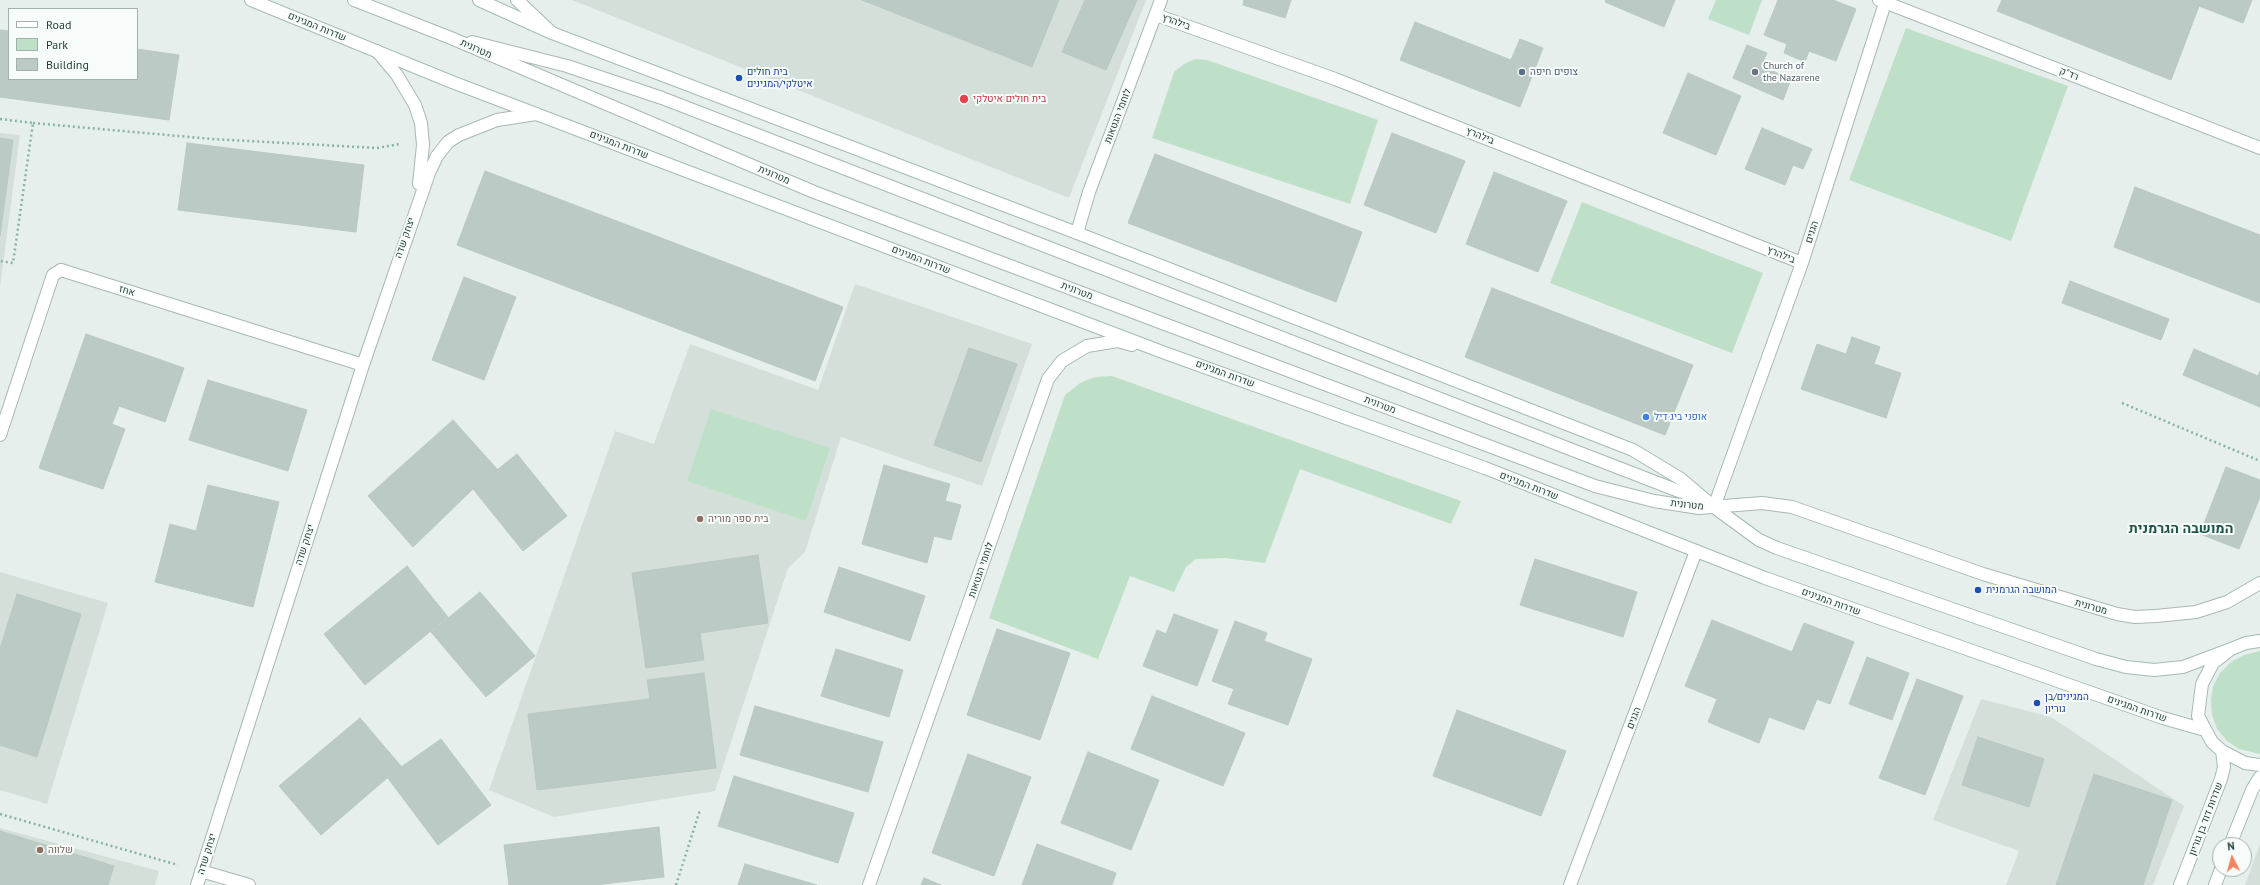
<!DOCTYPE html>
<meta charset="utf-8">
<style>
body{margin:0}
#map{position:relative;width:2260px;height:885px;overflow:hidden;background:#e6efeb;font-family:"PT Sans",sans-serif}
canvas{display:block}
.legend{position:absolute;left:8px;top:8px;width:130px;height:72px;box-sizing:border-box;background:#f7fbf9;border:1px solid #a3b1ad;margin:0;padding:5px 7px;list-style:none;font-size:12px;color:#24423a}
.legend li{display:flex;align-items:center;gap:8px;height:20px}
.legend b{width:20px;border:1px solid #a3b1ad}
.north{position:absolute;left:2212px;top:837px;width:40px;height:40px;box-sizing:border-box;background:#f7fbf9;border:1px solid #a3b1ad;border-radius:50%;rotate:354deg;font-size:11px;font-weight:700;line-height:16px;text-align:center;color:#24423a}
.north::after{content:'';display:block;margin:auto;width:14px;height:18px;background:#f4845f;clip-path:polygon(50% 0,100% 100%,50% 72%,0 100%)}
</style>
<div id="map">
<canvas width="2260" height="885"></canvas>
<ul class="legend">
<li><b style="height:5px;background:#fff"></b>Road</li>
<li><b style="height:11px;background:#bfe0c8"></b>Park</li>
<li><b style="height:11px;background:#bbcac4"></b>Building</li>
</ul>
<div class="north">N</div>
</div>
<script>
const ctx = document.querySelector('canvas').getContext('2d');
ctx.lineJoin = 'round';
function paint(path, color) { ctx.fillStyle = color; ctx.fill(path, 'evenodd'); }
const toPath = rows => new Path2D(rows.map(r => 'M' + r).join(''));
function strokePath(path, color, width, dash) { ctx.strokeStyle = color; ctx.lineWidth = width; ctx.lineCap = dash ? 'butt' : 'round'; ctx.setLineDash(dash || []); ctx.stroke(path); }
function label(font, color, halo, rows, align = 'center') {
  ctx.font = font + ' "PT Sans",Heebo,sans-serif'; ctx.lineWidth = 4; ctx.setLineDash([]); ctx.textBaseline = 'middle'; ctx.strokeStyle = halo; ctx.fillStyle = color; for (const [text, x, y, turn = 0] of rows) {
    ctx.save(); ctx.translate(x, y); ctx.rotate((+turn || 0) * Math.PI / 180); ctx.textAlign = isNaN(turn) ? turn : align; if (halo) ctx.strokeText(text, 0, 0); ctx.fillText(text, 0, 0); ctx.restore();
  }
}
paint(toPath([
 [572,0,1146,0,1069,198],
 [0,133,20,135,0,287],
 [855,284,1032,344,982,486,841,437,805,552,788,568,715,791,554,817,489,790,615,431,654,444,690,344,818,390],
 [0,572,108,603,47,804,0,790],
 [1981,699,2051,717,2184,806,2153,885,2006,885,2019,851,1933,820],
 [0,828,159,871,155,885,0,885],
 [2260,844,2260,885,2245,885]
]), '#d4dfda');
paint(toPath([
 [1716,0,1762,0,1749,35,1708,19],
 [1906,28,2068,86,2011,241,1849,180],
 [1195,59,1207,60,1378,120,1350,204,1152,138,1174,72,1184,64],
 [1582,202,1763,273,1732,353,1550,283],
 [1112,376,1461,501,1451,524,1300,469,1265,563,1226,558,1196,559,1186,567,1174,592,1130,576,1098,659,989,618,1065,395,1080,383,1095,377],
 [711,409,830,448,806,521,687,481],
 [2260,651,2260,754,2239,749,2227,741,2217,729,2212,715,2211,700,2213,686,2220,673,2231,662,2244,655]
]), '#bfe0c8');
const building = toPath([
 [862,0,1059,0,1032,67,862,0],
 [1085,0,1137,0,1106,70,1062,52,1085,0],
 [1244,0,1291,0,1285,18,1243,5,1244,0],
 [1606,0,1675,0,1664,27,1605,2,1606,0],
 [1778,0,1833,0,1856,9,1836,61,1809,51,1805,62,1784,53,1787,44,1764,35,1778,0],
 [2002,0,2252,0,2243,23,2199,6,2171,80,1997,11,2002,0],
 [1415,22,1511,60,1520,39,1543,48,1520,107,1400,60,1415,22],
 [0,30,9,31,9,79,137,79,137,49,179,55,169,120,0,97,0,30],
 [1747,45,1767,53,1761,66,1791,79,1783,100,1733,78,1747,45],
 [1688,73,1741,96,1716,155,1663,133,1688,73],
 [1762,128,1812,149,1803,169,1793,165,1785,185,1745,169,1762,128],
 [1392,133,1465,161,1436,233,1364,205,1392,133],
 [0,138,13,140,0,236,0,138],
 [187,143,364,165,356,232,178,210,187,143],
 [1155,154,1362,232,1336,302,1128,223,1155,154],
 [485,171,843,307,815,381,457,245,485,171],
 [1494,172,1567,201,1538,272,1466,244,1494,172],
 [2135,187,2260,235,2260,303,2114,247,2135,187],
 [464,277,516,297,484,380,432,360,464,277],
 [2070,281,2169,319,2161,340,2062,303,2070,281],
 [1492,288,1693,365,1665,435,1465,357,1492,288],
 [86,334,184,368,165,422,119,406,112,424,125,429,103,489,39,468,86,334],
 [1852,337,1880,347,1874,364,1901,373,1886,418,1801,389,1817,344,1846,354,1852,337],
 [969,348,1017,364,981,462,934,445,969,348],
 [2194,349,2258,376,2260,371,2260,407,2183,375,2194,349],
 [208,380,307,410,288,471,189,440,208,380],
 [453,420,497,469,473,489,413,547,368,496,453,420],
 [517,454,567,516,523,551,473,489,517,454],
 [884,465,950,484,945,501,961,505,951,540,934,536,927,563,862,544,884,465],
 [2226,467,2260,480,2260,497,2239,549,2200,534,2226,467],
 [208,485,279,502,253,607,155,582,170,524,196,531,208,485],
 [758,555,768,623,700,633,704,660,646,668,632,573,758,555],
 [1535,559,1637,592,1623,637,1520,605,1535,559],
 [407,566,448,617,365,685,324,634,407,566],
 [839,567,925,596,910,641,824,612,839,567],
 [480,592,535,656,486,697,431,632,480,592],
 [17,594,81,614,37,757,0,745,0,649,17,594],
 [1174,614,1218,630,1197,686,1143,666,1157,630,1166,634,1174,614],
 [1712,620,1792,652,1804,623,1854,642,1830,704,1817,699,1804,730,1769,717,1759,743,1708,722,1717,699,1685,686,1712,620],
 [1235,621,1267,633,1264,641,1312,659,1288,725,1228,704,1234,689,1212,681,1235,621],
 [997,629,1070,653,1040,740,967,715,997,629],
 [836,649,903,670,889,717,821,696,836,649],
 [1867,657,1909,673,1892,720,1849,704,1867,657],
 [704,673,716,768,537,790,528,714,650,699,647,680,704,673],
 [1917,679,1963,696,1925,795,1879,778,1917,679],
 [1152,696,1245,733,1223,786,1131,749,1152,696],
 [755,706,883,742,868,792,740,755,755,706],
 [1457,710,1566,751,1541,816,1433,776,1457,710],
 [360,718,401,766,321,835,279,786,360,718],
 [1978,737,2044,759,2029,807,1962,785,1978,737],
 [441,739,491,805,438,845,387,777,441,739],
 [1088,752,1159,780,1131,850,1061,823,1088,752],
 [968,754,1031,777,994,876,932,853,968,754],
 [2094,774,2172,800,2143,885,2056,885,2094,774],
 [734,776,854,813,838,863,718,826,734,776],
 [659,827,664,877,595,885,509,885,504,845,659,827],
 [0,831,114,866,108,885,0,885,0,831],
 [1037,844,1116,873,1112,885,1022,885,1037,844],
 [745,864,817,885,738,885,745,864],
 [924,878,941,885,921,885,924,878]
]);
paint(building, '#bbcac4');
strokePath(building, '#b8c9c2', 1);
const lane = toPath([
 [354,0,451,38,814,192,1595,486,1654,501,1699,508,1762,503,1792,507,1983,574,2117,614,2135,617,2156,616,2196,612,2227,602,2260,583],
 [472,42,567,66,662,98,1689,495,1707,504],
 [0,435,49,287,53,275,61,270]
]);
const street = toPath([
 [517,0,551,32],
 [1879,0,2260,148],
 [1156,15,1335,79,1802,263],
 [377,51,397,75,415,105,421,123,423,145,419,184],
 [1077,233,1089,192,1161,0],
 [61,270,363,365],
 [1714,507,1802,263,1886,0],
 [201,871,249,885],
 [197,885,363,365,429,173,437,156,448,142,459,135,497,120,536,114],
 [869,885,1048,379,1062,361,1087,346,1118,341,1132,345],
 [1570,885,1696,551]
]);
const secondary = toPath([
 [251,0,452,82,1165,353,1485,468,1765,578,2163,718,2205,730],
 [479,0,552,33,1077,233,1633,450,1681,479,1714,507,1759,540,1777,548,2096,659,2126,667,2154,670,2183,667,2231,649],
 [2260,641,2246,643,2231,649,2213,663,2202,684,2198,716,2212,742,2222,751,2245,763,2260,765],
 [2230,845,2252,790,2260,777],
 [2180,885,2221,779,2224,767,2222,751],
 [2215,885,2221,869]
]);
strokePath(lane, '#a8b8b2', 14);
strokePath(street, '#a8b8b2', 14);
strokePath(secondary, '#a4bbb3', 14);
strokePath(toPath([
 [0,119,33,123,13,263,0,261],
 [33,123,212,139,377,148,400,144],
 [2122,403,2260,461],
 [0,814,178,865],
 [676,885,700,810]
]), '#86b3a5', 2.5, [2, 3]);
strokePath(lane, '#fff', 12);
strokePath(street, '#fff', 12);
strokePath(secondary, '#fff', 12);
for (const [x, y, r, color] of [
 [1522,72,4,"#5c6f8a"],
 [1755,72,4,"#6b7280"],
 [739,78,4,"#1a4fb4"],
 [964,99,5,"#e0444e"],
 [1646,417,4,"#3f7fe0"],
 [700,519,4,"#8d6e63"],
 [1978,590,4,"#1a4fb4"],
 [2037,703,4,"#1a4fb4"],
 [40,850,4,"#8d6e63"]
]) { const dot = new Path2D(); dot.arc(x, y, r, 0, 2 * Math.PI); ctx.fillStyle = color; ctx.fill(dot); strokePath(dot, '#f7fbf9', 1.5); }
label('10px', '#24423a', '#f7fbf9', [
 ["בילהרץ",1176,22,20],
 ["שדרות המגינים",317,27,22],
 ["מטרונית",476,49,24],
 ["רד\"ק",2069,74,21],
 ["לוחמי הגטאות",1118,116,-69],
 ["בילהרץ",1480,136,22],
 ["שדרות המגינים",619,145,21],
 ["מטרונית",774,175,23],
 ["הגנים",1812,232,-72],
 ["יצחק שדה",405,238,-71],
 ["בילהרץ",1781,255,22],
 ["שדרות המגינים",921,260,21],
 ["אחז",127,291,17],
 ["מטרונית",1077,291,21],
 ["שדרות המגינים",1225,374,20],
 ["מטרונית",1380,405,21],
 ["שדרות המגינים",1529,486,21],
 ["מטרונית",1687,505,6],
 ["יצחק שדה",305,545,-72],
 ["לוחמי הגטאות",981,570,-71],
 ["שדרות המגינים",1831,602,20],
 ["מטרונית",2091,607,16],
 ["שדרות המגינים",2137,709,19],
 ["הגנים",1634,718,-69],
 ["שדרות דוד בן גוריון",2206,819,-69],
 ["יצחק שדה",207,854,-73]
]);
label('10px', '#5b616d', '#f7fbf9', [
 ["Church of",1763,66],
 ["the Nazarene",1763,78]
], 'left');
label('10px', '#164399', '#f7fbf9', [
 ["בית חולים",747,72],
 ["איטלקי/המגינים",747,84],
 ["המושבה הגרמנית",1986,590],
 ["המגינים/בן",2045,697],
 ["גוריון",2045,709]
], 'left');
label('10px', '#4e5e75', '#f7fbf9', [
 ["צופים חיפה",1530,72]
], 'left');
label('10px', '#be3a42', '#f7fbf9', [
 ["בית חולים איטלקי",973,99]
], 'left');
label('10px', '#366cbe', '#f7fbf9', [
 ["אופני ביג דיל",1654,417]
], 'left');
label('10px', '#785e54', '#f7fbf9', [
 ["בית ספר מוריה",708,519],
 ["שלווה",48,850]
], 'left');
label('bold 14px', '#1f5548', '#f7fbf9', [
 ["המושבה הגרמנית",2181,529]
]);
</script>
